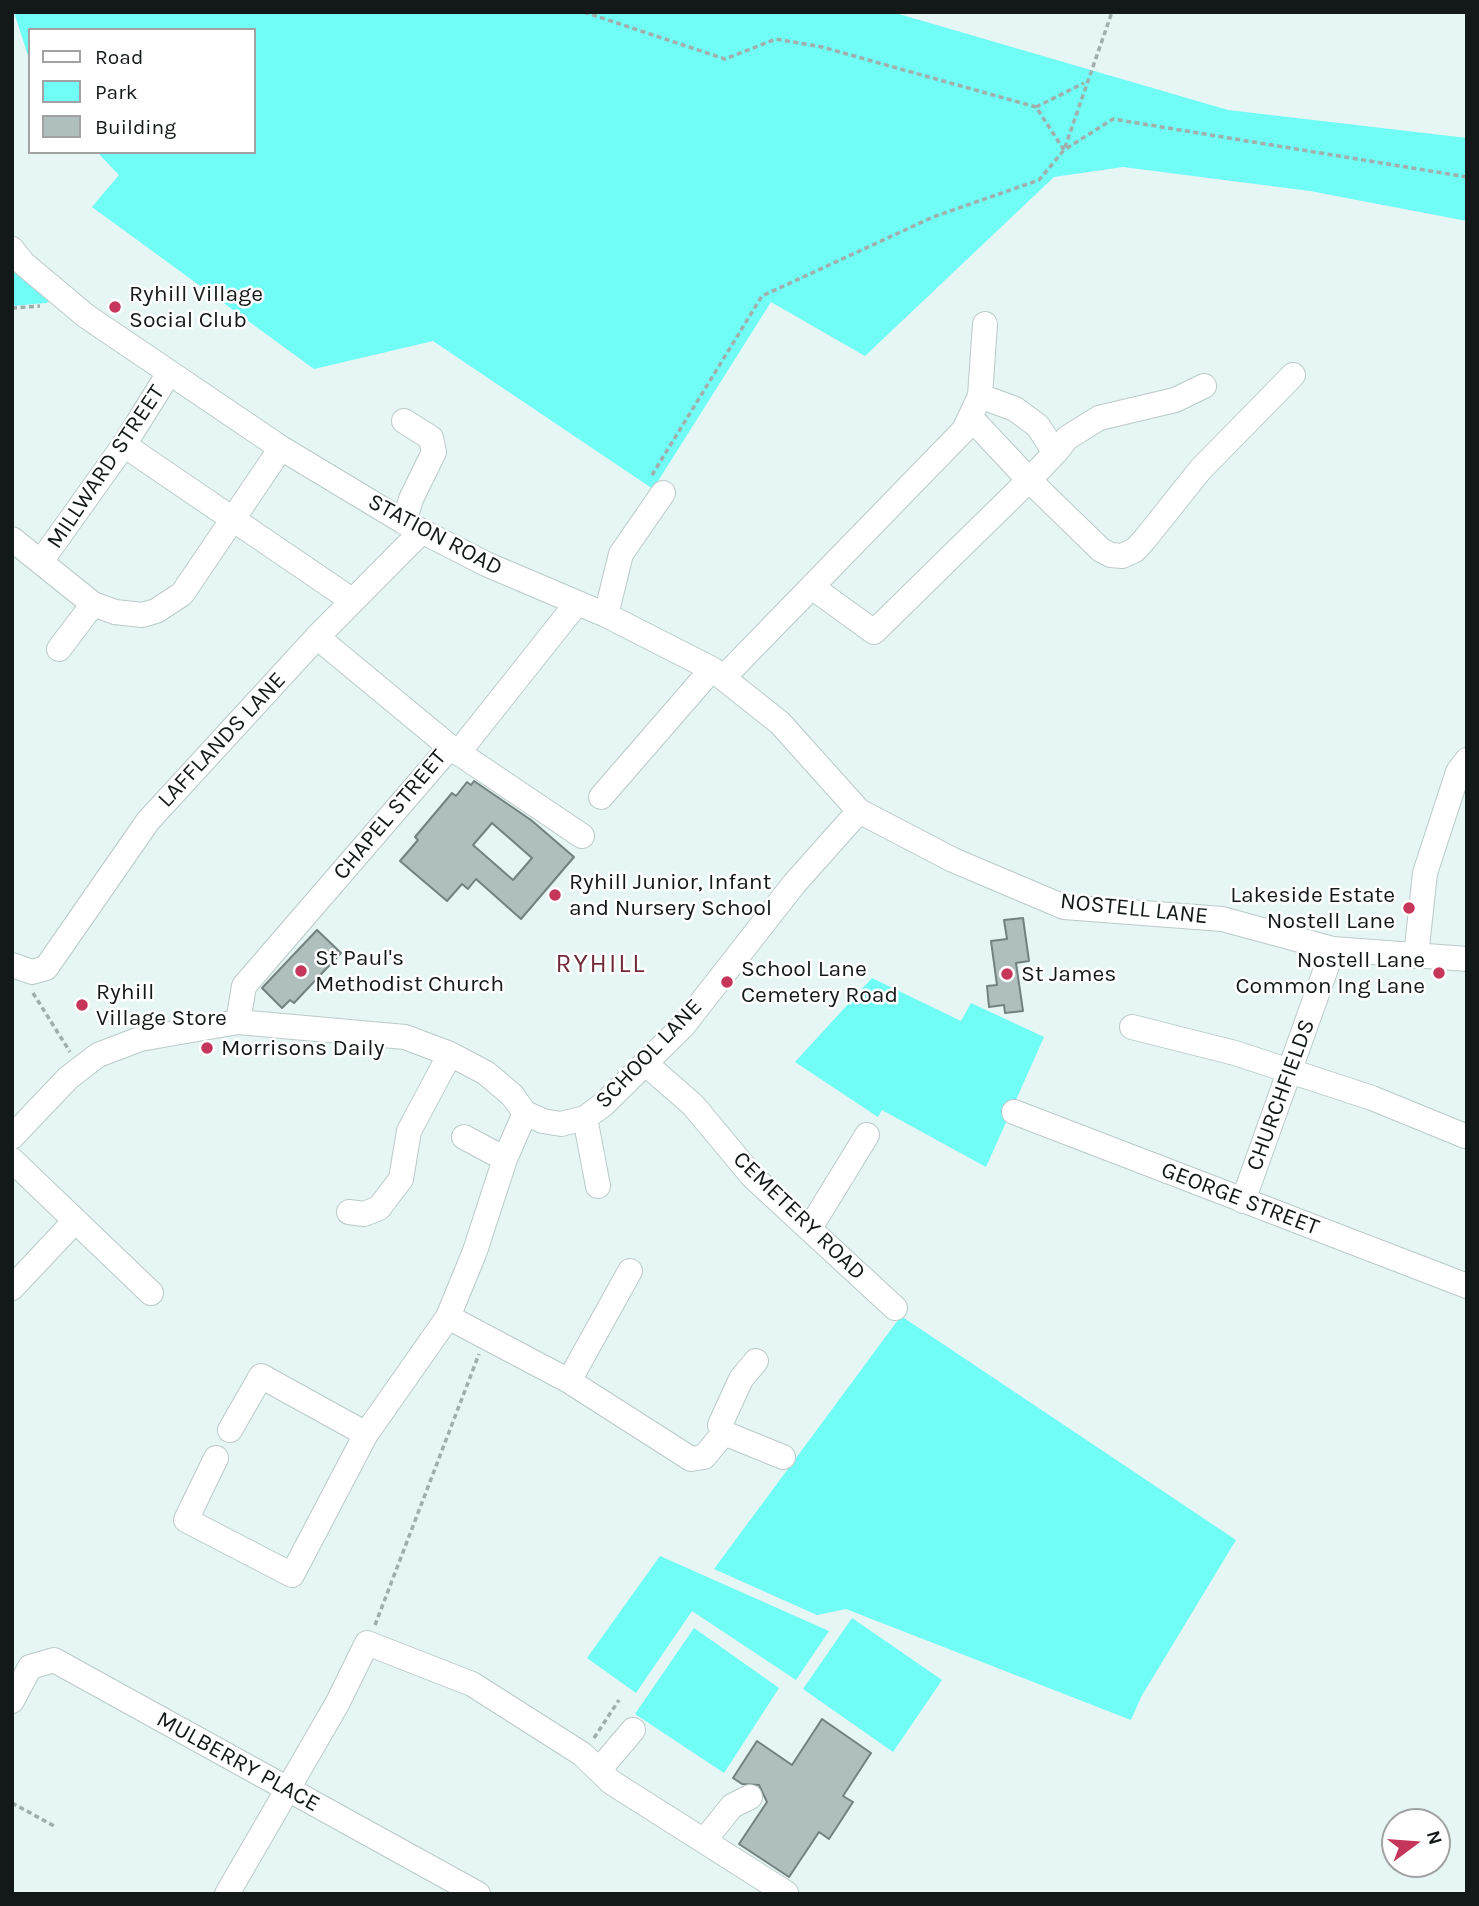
<!DOCTYPE html>
<style>
body{margin:0}
#map{position:relative;width:1479px;height:1906px;overflow:hidden;background:#e5f6f4;font-family:Karla,sans-serif}
canvas{display:block}
.frame{position:absolute;inset:0;border:14px solid #131919;pointer-events:none}
.legend{position:absolute;left:28px;top:28px;width:228px;height:126px;box-sizing:border-box;background:#fff;border:2px solid #a1a3a3;margin:0;padding:9px 12px;list-style:none;font-size:21px;color:#131919}
.legend li{display:flex;align-items:center;gap:14px;height:35px}
.legend b{width:35px;border:2px solid #a1a3a3}
.north{position:absolute;left:1381px;top:1808px;width:70px;height:70px;box-sizing:border-box;background:#fff;border:2px solid #a1a3a3;border-radius:50%;rotate:74deg;font-size:19px;font-weight:700;line-height:28px;text-align:center;color:#131919}
.north::after{content:'';display:block;margin:auto;width:24px;height:32px;background:#c6365b;clip-path:polygon(50% 0,100% 100%,50% 72%,0 100%)}
</style>
<div id="map">
<canvas width="1479" height="1906"></canvas>
<div class="frame"></div>
<ul class="legend">
<li><b style="height:9px;background:#fff"></b>Road</li>
<li><b style="height:19px;background:#6ffdf5"></b>Park</li>
<li><b style="height:19px;background:#afbfbe"></b>Building</li>
</ul>
<div class="north">N</div>
</div>
<script>
const ctx = document.querySelector('canvas').getContext('2d');
ctx.lineJoin = 'round';
function paint(path, color) { ctx.fillStyle = color; ctx.fill(path, 'evenodd'); }
const toPath = rows => new Path2D(rows.map(r => 'M' + r).join(''));
function strokePath(path, color, width, dash) { ctx.strokeStyle = color; ctx.lineWidth = width; ctx.lineCap = dash ? 'butt' : 'round'; ctx.setLineDash(dash || []); ctx.stroke(path); }
function label(font, color, halo, rows, align = 'center') {
  ctx.font = font + ' Karla,sans-serif'; ctx.lineWidth = 5; ctx.setLineDash([]); ctx.textBaseline = 'middle'; ctx.strokeStyle = halo; ctx.fillStyle = color; for (const [text, x, y, turn = 0] of rows) {
    ctx.save(); ctx.translate(x, y); ctx.rotate((+turn || 0) * Math.PI / 180); ctx.textAlign = isNaN(turn) ? turn : align; if (halo) ctx.strokeText(text, 0, 0); ctx.fillText(text, 0, 0); ctx.restore();
  }
}
paint(toPath([
 [14,12,892,12,1228,110,1467,138,1467,221,1310,191,1123,167,1054,177,865,356,771,302,653,489,433,341,314,369,92,207,119,175,97,152,254,152,254,30,30,30,30,62],
 [12,253,56,297,46,303,12,306],
 [872,978,961,1021,971,1003,1044,1037,986,1167,882,1110,878,1117,795,1062],
 [901,1316,1236,1540,1141,1697,1131,1720,846,1609,817,1615,714,1569],
 [660,1556,829,1631,796,1680,692,1611,636,1693,587,1658],
 [852,1618,942,1680,893,1752,803,1689],
 [694,1628,779,1688,724,1773,635,1714]
]), '#6ffdf5');
const building = toPath([
 [474,781,531,820,574,857,521,919,476,879,468,889,462,884,447,901,400,861,418,840,415,837,452,793,456,796,467,782,471,785,474,781],
 [492,823,532,858,513,880,473,845,492,823],
 [1023,918,1029,961,1016,963,1023,1011,1005,1013,1004,1005,989,1007,987,986,997,985,991,941,1007,939,1004,920,1023,918],
 [317,930,341,953,294,1003,290,1000,282,1008,262,988,317,930],
 [822,1719,871,1753,843,1796,853,1802,829,1839,819,1832,789,1877,739,1844,767,1802,759,1785,742,1784,733,1778,757,1741,792,1765,822,1719]
]);
paint(building, '#afbfbe');
strokePath(building, '#738281', 2);
const minor = toPath([
 [12,249,24,264,86,316,281,448,404,522,486,564,606,615,712,669,780,723,859,811,953,860,1064,907,1222,919,1333,949,1467,959],
 [980,396,1015,409,1038,426,1055,453,1029,480,1101,550,1111,555,1122,556,1135,550,1145,539,1200,470,1293,375],
 [404,421,431,438,434,452,411,499,404,522],
 [124,445,353,601],
 [1055,453,1067,438,1099,418,1175,400,1204,386],
 [12,539,93,604,115,612,142,615,156,611,182,594,281,448],
 [42,560,124,445,169,373],
 [812,587,874,632,1029,480,972,419],
 [606,615,621,554,663,493],
 [59,649,93,604],
 [723,678,964,430,980,396,985,324],
 [450,747,582,836],
 [458,753,577,603],
 [601,797,712,669],
 [1416,956,1425,873,1458,772,1467,760],
 [12,965,32,972,46,968,148,821,317,637,422,531],
 [238,1022,244,986,450,747,317,637],
 [1132,1027,1235,1053,1372,1098,1465,1136],
 [646,1064,693,1105,753,1177,895,1308],
 [1014,1112,1467,1286],
 [585,1118,598,1186],
 [12,1137,68,1078,98,1055,140,1039,238,1022,405,1037,450,1054,486,1073,512,1095,525,1113,543,1121,561,1124,585,1118,604,1104,683,1026,794,884,859,811],
 [464,1137,505,1159],
 [12,1160,151,1293],
 [1243,1201,1333,949],
 [349,1212,364,1214,379,1208,401,1179,409,1131,450,1054],
 [810,1228,867,1135],
 [12,1288,75,1221],
 [448,1317,569,1381,691,1459,704,1457,724,1433],
 [756,1361,741,1379,720,1425,724,1433,783,1457],
 [569,1381,630,1271],
 [230,1430,261,1376,366,1434],
 [216,1458,186,1520,292,1575,366,1434,448,1317,475,1251,505,1159,525,1113],
 [12,1701,30,1667,54,1660,478,1894],
 [599,1770,633,1730],
 [704,1841,732,1806,750,1797],
 [227,1894,337,1704,367,1643,472,1684,582,1754,611,1782,786,1893]
]);
strokePath(minor, '#bacac8', 26);
strokePath(toPath([
 [584,12,725,59,776,39,822,47,1036,107,1064,150,1113,119,1467,177],
 [1036,107,1084,83],
 [12,308,40,306],
 [652,475,762,296,933,217,1039,180,1064,150,1112,12],
 [33,993,70,1052],
 [375,1625,479,1354],
 [594,1738,619,1700],
 [12,1803,56,1827]
]), '#a0aeac', 3.5, [5, 3.5]);
strokePath(minor, '#fff', 24);
for (const [x, y, r, color] of [
 [115,307,7,"#c6365b"],
 [555,895,7,"#c6365b"],
 [1409,908,7,"#c6365b"],
 [301,971,7,"#c6365b"],
 [1439,973,7,"#c6365b"],
 [1007,974,7,"#c6365b"],
 [727,982,7,"#c6365b"],
 [82,1005,7,"#c6365b"],
 [207,1048,7,"#c6365b"]
]) { const dot = new Path2D(); dot.arc(x, y, r, 0, 2 * Math.PI); ctx.fillStyle = color; ctx.fill(dot); strokePath(dot, '#fff', 2.5); }
label('23px', '#131919', '#fff', [
 ["Ryhill Village",129,294],
 ["Social Club",129,320],
 ["Ryhill Junior, Infant",569,882],
 ["and Nursery School",569,908],
 ["Lakeside Estate",1395,895,"right"],
 ["Nostell Lane",1395,921,"right"],
 ["St Paul's",315,958],
 ["Methodist Church",315,984],
 ["Nostell Lane",1425,960,"right"],
 ["Common Ing Lane",1425,986,"right"],
 ["School Lane",741,969],
 ["Cemetery Road",741,995],
 ["St James",1021,974],
 ["Ryhill",96,992],
 ["Village Store",96,1018],
 ["Morrisons Daily",221,1048]
], 'left');
label('23px', '#131919', '#fff', [
 ["MILLWARD STREET",106,467,-56],
 ["STATION ROAD",435,535,28],
 ["LAFFLANDS LANE",222,740,-47],
 ["CHAPEL STREET",390,815,-50],
 ["NOSTELL LANE",1134,909,6],
 ["SCHOOL LANE",649,1054,-46],
 ["CHURCHFIELDS",1281,1095,-70],
 ["GEORGE STREET",1240,1199,21],
 ["CEMETERY ROAD",799,1216,44],
 ["MULBERRY PLACE",238,1762,29]
]);
ctx.letterSpacing = '2px';
label('26px', '#702a39', '#fff', [
 ["RYHILL",601,965]
]);
ctx.letterSpacing = '0px';
</script>
